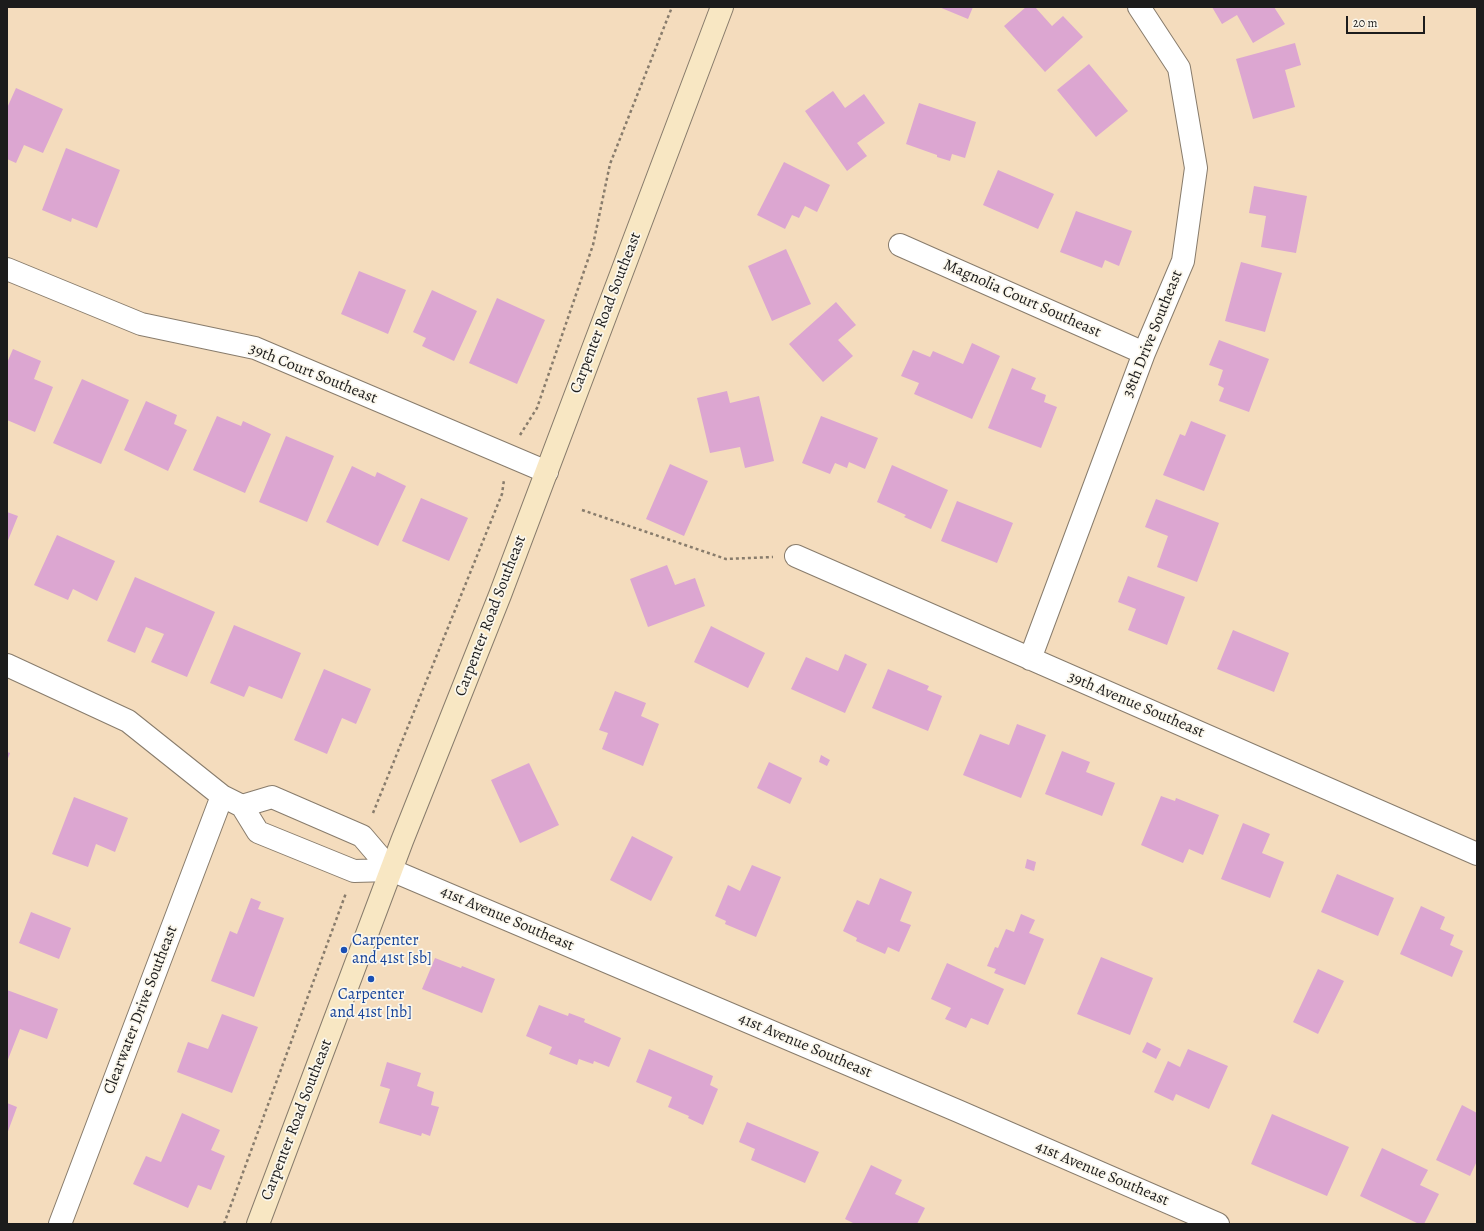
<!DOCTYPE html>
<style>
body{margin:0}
#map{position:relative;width:1484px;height:1231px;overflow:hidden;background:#f4dcbd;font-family:Alegreya,serif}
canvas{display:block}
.frame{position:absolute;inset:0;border:8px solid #1c1c1c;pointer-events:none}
.scale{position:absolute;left:1346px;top:16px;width:79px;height:18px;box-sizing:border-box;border:2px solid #1c1c1c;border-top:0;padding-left:5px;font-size:12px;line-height:14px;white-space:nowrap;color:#1c1c1c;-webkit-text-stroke:3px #fbf7ec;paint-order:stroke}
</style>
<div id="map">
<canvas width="1484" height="1231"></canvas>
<div class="frame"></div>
<div class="scale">20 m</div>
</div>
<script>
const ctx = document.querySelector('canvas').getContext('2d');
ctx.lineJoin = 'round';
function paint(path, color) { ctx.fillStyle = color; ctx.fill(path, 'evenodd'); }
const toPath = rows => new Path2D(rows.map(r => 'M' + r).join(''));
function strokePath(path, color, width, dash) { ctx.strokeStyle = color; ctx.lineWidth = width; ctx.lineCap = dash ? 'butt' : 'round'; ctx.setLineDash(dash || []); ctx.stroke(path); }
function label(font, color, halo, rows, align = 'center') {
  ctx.font = font + ' Alegreya,serif'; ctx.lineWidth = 3.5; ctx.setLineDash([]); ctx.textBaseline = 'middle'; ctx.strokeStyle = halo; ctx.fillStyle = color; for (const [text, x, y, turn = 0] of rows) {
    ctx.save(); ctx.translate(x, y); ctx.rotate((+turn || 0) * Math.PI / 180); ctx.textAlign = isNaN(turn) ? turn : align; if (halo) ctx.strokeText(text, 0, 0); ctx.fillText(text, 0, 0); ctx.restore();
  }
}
paint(toPath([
 [939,7,973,7,968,19],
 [1026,7,1035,7,1052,26,1063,16,1083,37,1045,72,1004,26],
 [1212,7,1274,7,1285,24,1253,43,1237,15,1222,24],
 [1295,43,1301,65,1285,70,1295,107,1253,119,1236,59],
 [1089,64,1128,111,1096,137,1057,90],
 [16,88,63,109,43,153,24,145,16,163,7,159,7,108],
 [833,91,845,108,864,94,885,123,857,143,867,156,847,171,805,111],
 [919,103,976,122,965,158,952,154,950,161,937,157,937,155,906,144],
 [66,148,120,170,97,228,72,218,71,222,42,210],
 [784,162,830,185,817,212,805,206,799,218,792,215,785,229,757,215],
 [998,170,1054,194,1038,229,983,205],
 [1254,186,1307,196,1296,253,1261,247,1266,216,1249,213],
 [1076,211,1132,231,1119,266,1105,260,1102,268,1060,252],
 [786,249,811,304,772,321,748,266],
 [1241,262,1282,273,1265,332,1225,321],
 [359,271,406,290,388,334,341,314],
 [432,290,477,311,454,361,422,346,426,338,413,332],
 [497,298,545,320,517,384,469,363],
 [836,302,856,325,838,340,853,356,823,382,789,344],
 [1219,340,1269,359,1249,412,1219,401,1224,388,1218,385,1223,370,1209,365],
 [972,343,1000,356,972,419,914,394,919,383,901,376,913,350,930,357,933,351,963,364],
 [13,349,41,361,34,379,53,387,35,432,7,420,7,363],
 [1012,368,1036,378,1031,389,1046,395,1044,402,1057,407,1041,448,988,428],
 [82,379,129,400,101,464,53,443],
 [727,391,730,403,759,396,774,461,745,468,740,447,710,453,697,398],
 [146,401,177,415,174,424,187,430,168,471,124,450],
 [217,416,241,426,243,421,271,434,245,493,193,470],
 [821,416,878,438,865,469,849,462,847,468,835,463,830,474,802,463],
 [1191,421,1226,435,1204,491,1163,475,1180,434,1185,436],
 [286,436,334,456,307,522,259,502],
 [670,464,708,481,684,536,646,519],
 [892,465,948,490,931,529,904,517,906,515,877,502],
 [352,466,375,477,377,472,406,486,378,546,326,522],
 [421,498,468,518,449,561,402,541],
 [1156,499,1219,523,1197,582,1157,567,1168,536,1145,527],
 [957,501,1013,523,997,563,941,541],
 [7,512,18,516,7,543],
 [57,535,115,561,97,601,73,589,68,600,34,585],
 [667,565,675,585,695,578,705,606,648,627,630,579],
 [1128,576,1185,597,1167,645,1128,630,1136,609,1118,602],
 [135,577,215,612,187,677,151,662,164,634,146,627,135,653,107,641],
 [234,625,301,653,282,699,249,686,244,697,210,683],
 [711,626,765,653,748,688,694,662],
 [1233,630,1289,653,1274,692,1217,669],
 [845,654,867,664,845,713,791,689,806,657,838,671],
 [324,669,371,689,356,724,342,718,327,754,294,740],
 [888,669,929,686,927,690,942,696,928,731,872,708],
 [615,691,646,703,641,716,659,724,643,766,602,749,608,733,599,730],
 [1017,724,1046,735,1021,798,963,775,980,734,1009,745],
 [1062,751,1090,762,1086,772,1115,783,1102,816,1045,794],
 [7,752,10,753,7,761],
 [821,755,830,760,827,766,819,762],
 [769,762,802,778,790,804,757,788],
 [529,763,559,825,520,843,491,780],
 [1161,796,1175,801,1176,798,1219,815,1203,855,1189,849,1183,863,1141,845],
 [74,797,128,818,115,852,96,844,88,867,52,854],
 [1243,823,1270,834,1262,853,1284,862,1270,898,1221,879],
 [632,836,673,857,651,901,610,880],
 [1027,859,1036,862,1034,871,1025,868],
 [752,865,781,877,756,937,725,924,726,921,715,916,728,885,740,891],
 [1337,874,1394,898,1378,936,1321,912],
 [880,878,912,892,900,921,911,925,899,952,888,947,885,954,856,941,857,938,843,931,857,900,869,905],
 [251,898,261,902,258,909,284,918,254,997,211,981,230,931,237,934],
 [1421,906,1445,917,1440,929,1454,935,1450,945,1463,951,1452,977,1400,954],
 [31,912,71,928,59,959,19,943],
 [1021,914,1035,920,1029,933,1044,939,1025,985,994,973,996,969,987,966,995,947,998,948,1006,929,1014,932],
 [1101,957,1153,978,1130,1035,1077,1014],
 [435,958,461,968,462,966,495,979,482,1013,422,989],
 [947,963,1004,989,988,1025,971,1018,966,1028,945,1019,951,1008,931,999],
 [1318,969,1344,981,1318,1034,1293,1022],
 [7,990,58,1009,47,1039,20,1029,7,1062],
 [539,1005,568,1016,569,1013,585,1019,584,1022,621,1038,609,1067,594,1061,593,1064,579,1059,577,1065,549,1054,552,1047,526,1036],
 [222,1014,258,1027,232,1093,177,1072,188,1042,208,1049],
 [1147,1042,1161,1049,1156,1059,1142,1052],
 [649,1049,713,1076,710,1085,718,1089,703,1125,688,1118,689,1116,668,1107,672,1097,636,1082],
 [1188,1049,1228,1066,1209,1109,1176,1094,1173,1101,1154,1092,1168,1061,1180,1067],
 [387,1062,421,1073,417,1086,434,1092,431,1105,439,1107,430,1136,422,1133,421,1136,379,1123,390,1089,380,1086],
 [7,1103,17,1107,7,1134],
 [1462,1105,1477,1113,1477,1161,1470,1176,1436,1160],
 [182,1113,220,1130,211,1150,225,1156,211,1190,198,1185,188,1208,133,1184,146,1156,161,1162],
 [1272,1114,1349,1147,1327,1196,1251,1164],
 [747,1122,819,1152,805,1183,751,1160,755,1149,739,1142],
 [1382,1148,1428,1170,1420,1185,1439,1194,1424,1224,1419,1224,1360,1196],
 [871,1165,902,1180,895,1194,925,1208,917,1224,855,1224,845,1219]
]), '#dca6d1');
const street = toPath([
 [900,245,1144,353],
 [7,269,141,324,255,348,547,472],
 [796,556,1477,854],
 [1030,659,1144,353,1183,261,1196,168,1179,68,1139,7],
 [7,665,128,721,222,796,242,806,258,832,354,871,391,870,958,1111,1218,1224],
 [242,806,272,797,362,836,391,870],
 [60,1224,222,796]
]);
const secondary = toPath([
 [258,1224,402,841,500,595,722,7]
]);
strokePath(street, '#887c6c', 24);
strokePath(secondary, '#887c6c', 24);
strokePath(toPath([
 [520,435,537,408,593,245,610,164,672,7],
 [582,510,726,559,773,557],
 [373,813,502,494,504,480],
 [224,1224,346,893]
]), '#887c6c', 2.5, [3, 3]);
strokePath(street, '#fff', 22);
strokePath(secondary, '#f8e7c3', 22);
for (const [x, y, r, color] of [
 [344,950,4,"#1a4fb4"],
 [371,979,4,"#1a4fb4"]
]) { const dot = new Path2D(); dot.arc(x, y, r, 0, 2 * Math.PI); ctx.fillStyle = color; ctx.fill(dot); strokePath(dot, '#fbf7ec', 1.5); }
label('16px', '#1c1c1c', '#fbf7ec', [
 ["Magnolia Court Southeast",1022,299,24],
 ["Carpenter Road Southeast",606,313,-69],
 ["38th Drive Southeast",1153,334,-68],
 ["39th Court Southeast",313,374,22],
 ["Carpenter Road Southeast",491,616,-69],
 ["39th Avenue Southeast",1136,705,23],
 ["41st Avenue Southeast",507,919,23],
 ["Clearwater Drive Southeast",141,1010,-69],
 ["41st Avenue Southeast",805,1046,23],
 ["Carpenter Road Southeast",297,1120,-69],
 ["41st Avenue Southeast",1102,1174,23]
]);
label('16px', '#164399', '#fbf7ec', [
 ["Carpenter",352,941],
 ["and 41st [sb]",352,959],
 ["Carpenter",371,995,"center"],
 ["and 41st [nb]",371,1013,"center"]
], 'left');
</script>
